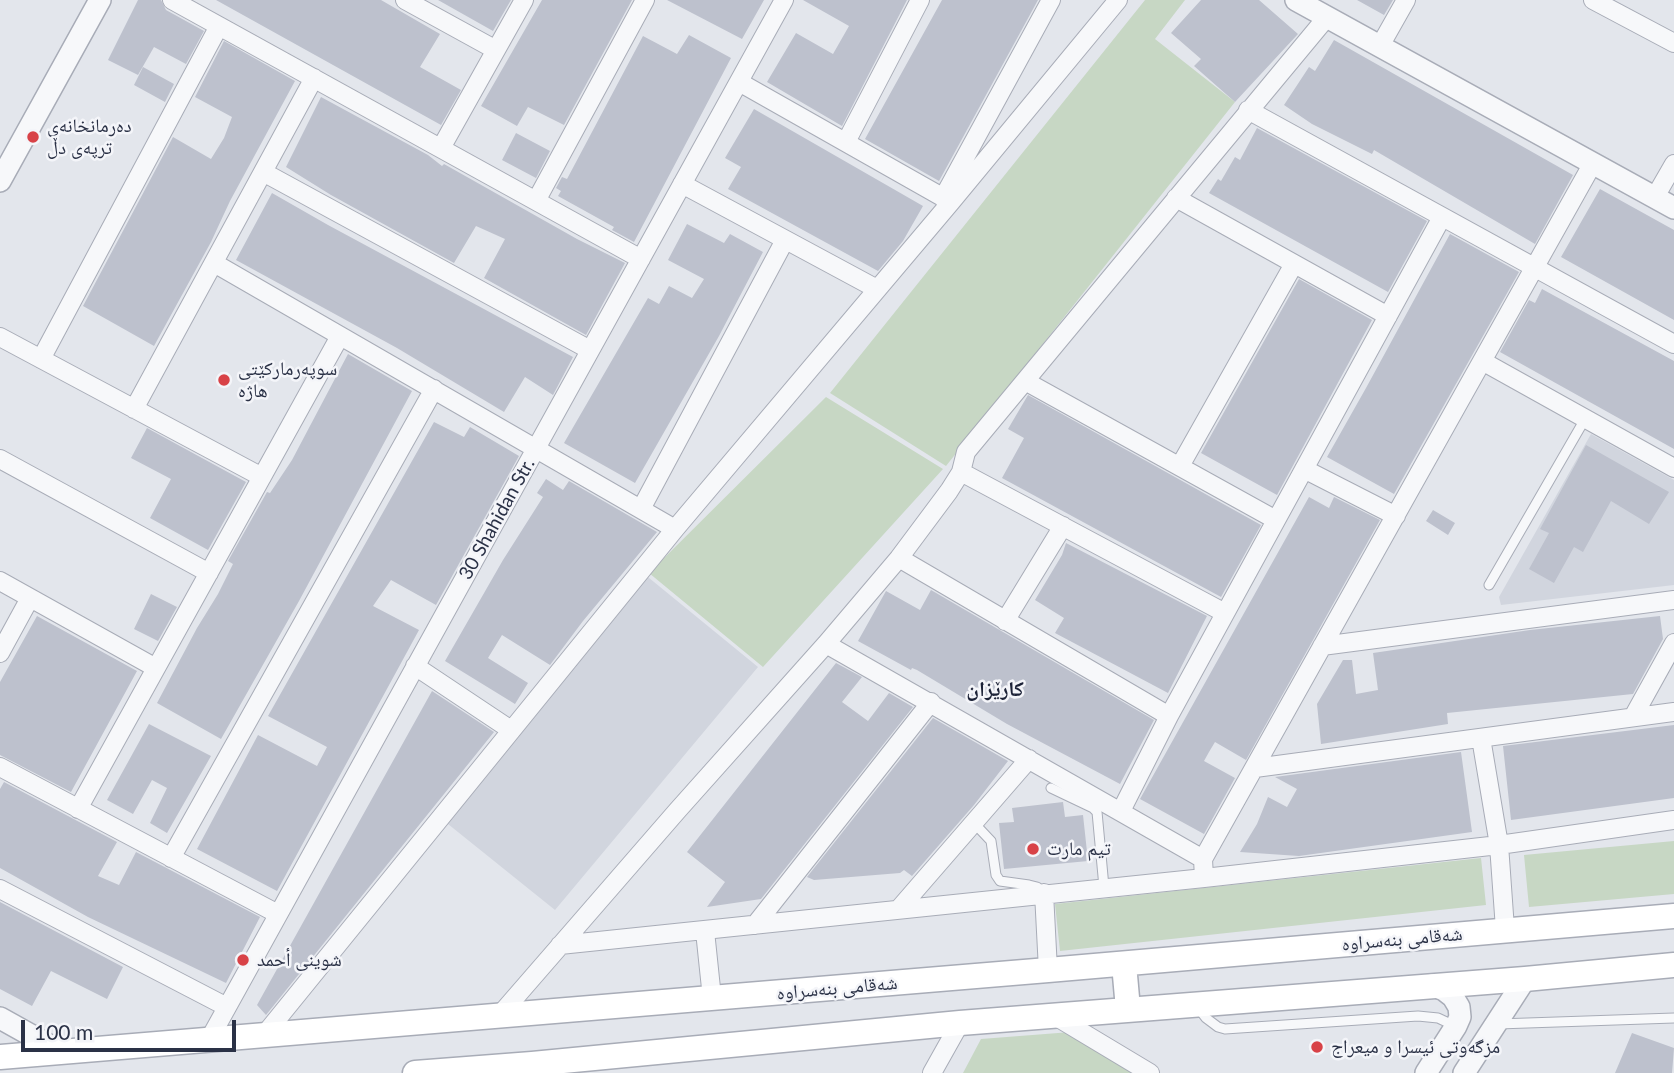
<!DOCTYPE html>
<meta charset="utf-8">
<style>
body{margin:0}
#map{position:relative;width:1674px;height:1073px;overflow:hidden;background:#e3e6ec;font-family:Lato,sans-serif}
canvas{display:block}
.scale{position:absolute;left:21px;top:1020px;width:215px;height:32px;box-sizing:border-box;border:4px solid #2a3146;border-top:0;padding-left:9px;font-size:21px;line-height:24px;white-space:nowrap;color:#2a3146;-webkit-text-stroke:5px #f4f5f9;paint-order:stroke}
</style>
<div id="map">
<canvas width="1674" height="1073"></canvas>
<div class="scale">100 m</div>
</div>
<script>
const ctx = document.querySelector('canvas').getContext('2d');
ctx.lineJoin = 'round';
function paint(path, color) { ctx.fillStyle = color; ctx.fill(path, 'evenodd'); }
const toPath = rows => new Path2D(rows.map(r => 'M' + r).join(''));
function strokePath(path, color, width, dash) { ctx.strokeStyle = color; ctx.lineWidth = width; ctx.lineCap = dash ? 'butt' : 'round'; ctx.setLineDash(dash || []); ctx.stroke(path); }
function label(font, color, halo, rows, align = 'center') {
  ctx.font = font + ' Lato,"Noto Naskh Arabic",sans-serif'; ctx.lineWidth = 5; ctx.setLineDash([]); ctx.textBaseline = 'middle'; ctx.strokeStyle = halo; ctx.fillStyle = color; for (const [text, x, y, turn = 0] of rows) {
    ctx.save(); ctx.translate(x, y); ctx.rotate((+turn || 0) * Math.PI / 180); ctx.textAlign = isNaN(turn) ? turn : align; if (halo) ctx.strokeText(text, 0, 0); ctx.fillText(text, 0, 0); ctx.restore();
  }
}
paint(toPath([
 [1591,434,1674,480,1674,585,1501,605,1499,597],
 [643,573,758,667,555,910,443,820]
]), '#d1d5de');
paint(toPath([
 [1145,0,1185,0,1155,39,1235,102,946,466,830,393],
 [826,397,943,469,763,667,649,573],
 [1674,841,1674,894,1529,907,1524,855],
 [1481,858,1486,905,1060,951,1055,904],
 [1071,1032,1141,1073,963,1073,981,1039]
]), '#c7d7c4');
paint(toPath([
 [138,0,161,0,166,10,204,31,186,64,154,47,138,75,108,60],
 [216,0,381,0,440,34,420,67,461,90,441,125],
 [438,0,511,0,493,31],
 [542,0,632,0,564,125,528,107,517,126,481,106],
 [667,0,764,0,742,39],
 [803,0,907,0,842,126,767,82,796,33,833,54,849,26],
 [942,0,1038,0,939,181,865,139],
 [1201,0,1259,0,1298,34,1235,102,1194,66,1201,59,1171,33],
 [1357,0,1393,0,1384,15],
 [689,35,731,58,634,242,612,230,614,227,558,196,561,191,556,188,562,177,567,179,643,36,677,54],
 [1334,40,1573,175,1535,244,1374,150,1372,154,1312,124,1284,105,1309,67,1315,71],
 [224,41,295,81,230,201,211,242,154,346,83,306,173,137,211,159,224,138,232,117,195,97],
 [143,67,174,84,165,102,134,85],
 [321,97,428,155,442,166,444,164,577,239,625,263,586,335,484,278,505,239,476,226,454,263,331,195,286,167],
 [754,109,923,206,903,241,878,271,728,189,741,167,725,158],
 [1257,128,1427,221,1388,292,1209,193,1218,179,1221,181,1235,157,1240,160],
 [516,133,550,151,536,178,502,160],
 [1600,189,1674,230,1674,320,1561,257],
 [272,193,328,225,573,357,553,395,525,377,504,412,397,348,236,260],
 [687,224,724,243,730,234,763,252,719,336,635,483,564,443,648,298,659,304,669,286,692,298,704,279,668,260],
 [1450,234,1519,272,1394,494,1327,457,1366,388],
 [1299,279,1372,320,1277,495,1201,453],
 [1542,289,1674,361,1674,449,1500,352,1529,300,1535,303],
 [348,354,412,391,299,601,221,739,157,703,197,628,218,594,233,564,228,561,267,492,270,493,292,460],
 [1028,395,1261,525,1221,597,1002,478,1024,438,1008,429],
 [434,422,464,437,470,427,519,456,436,605,391,580,373,606,419,630,277,891,197,849,258,735,317,766,327,747,268,716],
 [147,428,246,482,208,550,150,518,171,479,131,458],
 [1586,445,1669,492,1649,524,1611,501,1583,552,1574,547,1554,583,1529,569,1549,533,1540,529],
 [546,479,563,490,569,481,657,532,583,621,550,665,502,635,488,658,528,683,515,704,445,661,503,560,543,497,537,493],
 [1309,497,1329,508,1334,497,1380,520,1246,760,1215,742,1209,752,1204,761,1235,778,1204,834,1140,799],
 [1433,510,1455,523,1448,535,1426,521],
 [1066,543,1207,616,1168,693,1055,633,1064,618,1035,600,1062,555],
 [931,590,1154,720,1120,784,1007,724,917,670,912,668,911,670,858,641,886,591,920,610],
 [151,594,177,607,158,641,134,629],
 [37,616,137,671,71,792,0,755,0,682],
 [1660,616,1663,639,1633,694,1447,713,1448,724,1321,744,1317,704,1343,660,1352,660,1356,694,1378,690,1373,653,1530,630],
 [836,663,862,677,842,702,868,721,889,693,913,707,761,899,707,907,725,882,687,852],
 [432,691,494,732,266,1015,257,1005],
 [933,718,1008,761,974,805,912,876,904,870,900,873,814,880,807,877],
 [149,724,211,756,167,833,150,823,167,788,152,780,133,814,107,800],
 [1674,725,1674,798,1511,820,1503,746],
 [1461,752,1472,832,1299,856,1240,852,1257,824,1268,797,1287,807,1297,789,1275,777],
 [4,782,117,842,98,876,119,885,136,852,260,917,226,983,88,917,0,868,0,789],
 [1063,802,1065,817,1083,815,1088,861,1004,869,999,823,1014,822,1012,808],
 [0,902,123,967,107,999,51,971,32,1006,0,989],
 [1632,1033,1674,1048,1672,1073,1615,1073]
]), '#bdc1cd');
const service = toPath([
 [1489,585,1585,419],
 [1051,788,1093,808,1097,812,1104,887],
 [974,823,991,841,996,875,1000,881,1029,885,1037,887,1044,893],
 [1199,1009,1206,1018,1218,1027,1225,1029,1418,1016,1438,1018,1455,1026],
 [1498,1024,1674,1018]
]);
const minor = toPath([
 [172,0,641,259],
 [405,0,496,50],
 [1593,0,1674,43],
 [1380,46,1406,0],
 [739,82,951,202],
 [1248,110,1674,344],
 [846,142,920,0],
 [441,148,524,0],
 [263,172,590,350],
 [682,184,877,289],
 [1655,197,1674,164],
 [943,198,1051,0],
 [1176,198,1388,316],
 [536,201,645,0],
 [214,263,675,529],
 [0,337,262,477],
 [41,359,219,26],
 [1482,361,1674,468],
 [1025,381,1276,520],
 [134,409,314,78],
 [0,459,209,573],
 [1180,466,1294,264],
 [1304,469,1396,516],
 [961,472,1225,613],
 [641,509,785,240],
 [899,558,1169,716],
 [0,581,156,668],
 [1005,621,1063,526],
 [826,644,1203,859],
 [1322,646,1674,600],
 [0,653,30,598],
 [415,666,511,730],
 [1633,717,1674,643],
 [1481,738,1499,845,1505,929],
 [0,767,278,914],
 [1255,768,1674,712],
 [78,809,340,336],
 [1121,811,1169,716,1442,217],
 [171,858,434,389],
 [1204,878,1203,859,1593,163],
 [0,889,227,1007],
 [1044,893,1048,970],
 [898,910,1029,759],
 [755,925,931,702],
 [705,931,712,998],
 [560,945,1204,878,1499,845,1674,820],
 [499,1016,677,811,826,644,899,558,949,491,961,472,966,452,1327,17],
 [1055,1016,1150,1073],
 [265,1034,675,529,951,202,1118,0],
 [210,1038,784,0],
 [932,1073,960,1023]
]);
const tertiary = toPath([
 [1296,0,1674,208],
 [0,181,100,0],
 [0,1018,61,1052],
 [1426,1073,1456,1026,1460,1017,1459,1007,1453,997,1444,990,1432,985],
 [1464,1073,1525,979]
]);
const secondary = toPath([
 [1124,964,1128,1009],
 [0,1057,1048,970,1674,916],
 [415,1073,532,1064,960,1023,1525,979,1674,965]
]);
strokePath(service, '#a8acb7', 11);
strokePath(minor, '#a8acb7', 20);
strokePath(tertiary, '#a8acb7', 24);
strokePath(secondary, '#a8acb7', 27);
strokePath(service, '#f7f8fa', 9);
strokePath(minor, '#f7f8fa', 18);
strokePath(tertiary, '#f7f8fa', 21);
strokePath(secondary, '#fff', 24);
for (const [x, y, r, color] of [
 [33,137,7,"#d84247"],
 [224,380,7,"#d84247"],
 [1033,849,7,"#d84247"],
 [243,960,7,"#d84247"],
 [1317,1047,7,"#d84247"]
]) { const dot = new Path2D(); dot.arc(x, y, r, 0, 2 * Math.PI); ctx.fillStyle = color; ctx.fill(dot); strokePath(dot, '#f4f5f9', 2.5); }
label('19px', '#2a3146', '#f4f5f9', [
 ["دەرمانخانەی",47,126],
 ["ترپەی دڵ",47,148],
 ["سوپەرمارکێتی",238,369],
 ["هاژە",238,391],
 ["تيم مارت",1047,849],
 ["شوینی أحمد",257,960],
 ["مزگەوتی ئیسرا و میعراج",1331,1047]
], 'left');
label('19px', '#2a3146', '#f4f5f9', [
 ["30 Shahidan Str.",497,519,-61],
 ["شەقامی بنەسراوە",1402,939,-5],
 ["شەقامی بنەسراوە",837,988,-5]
]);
label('bold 21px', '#1c2237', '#f4f5f9', [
 ["کارێزان",995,689]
]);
</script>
